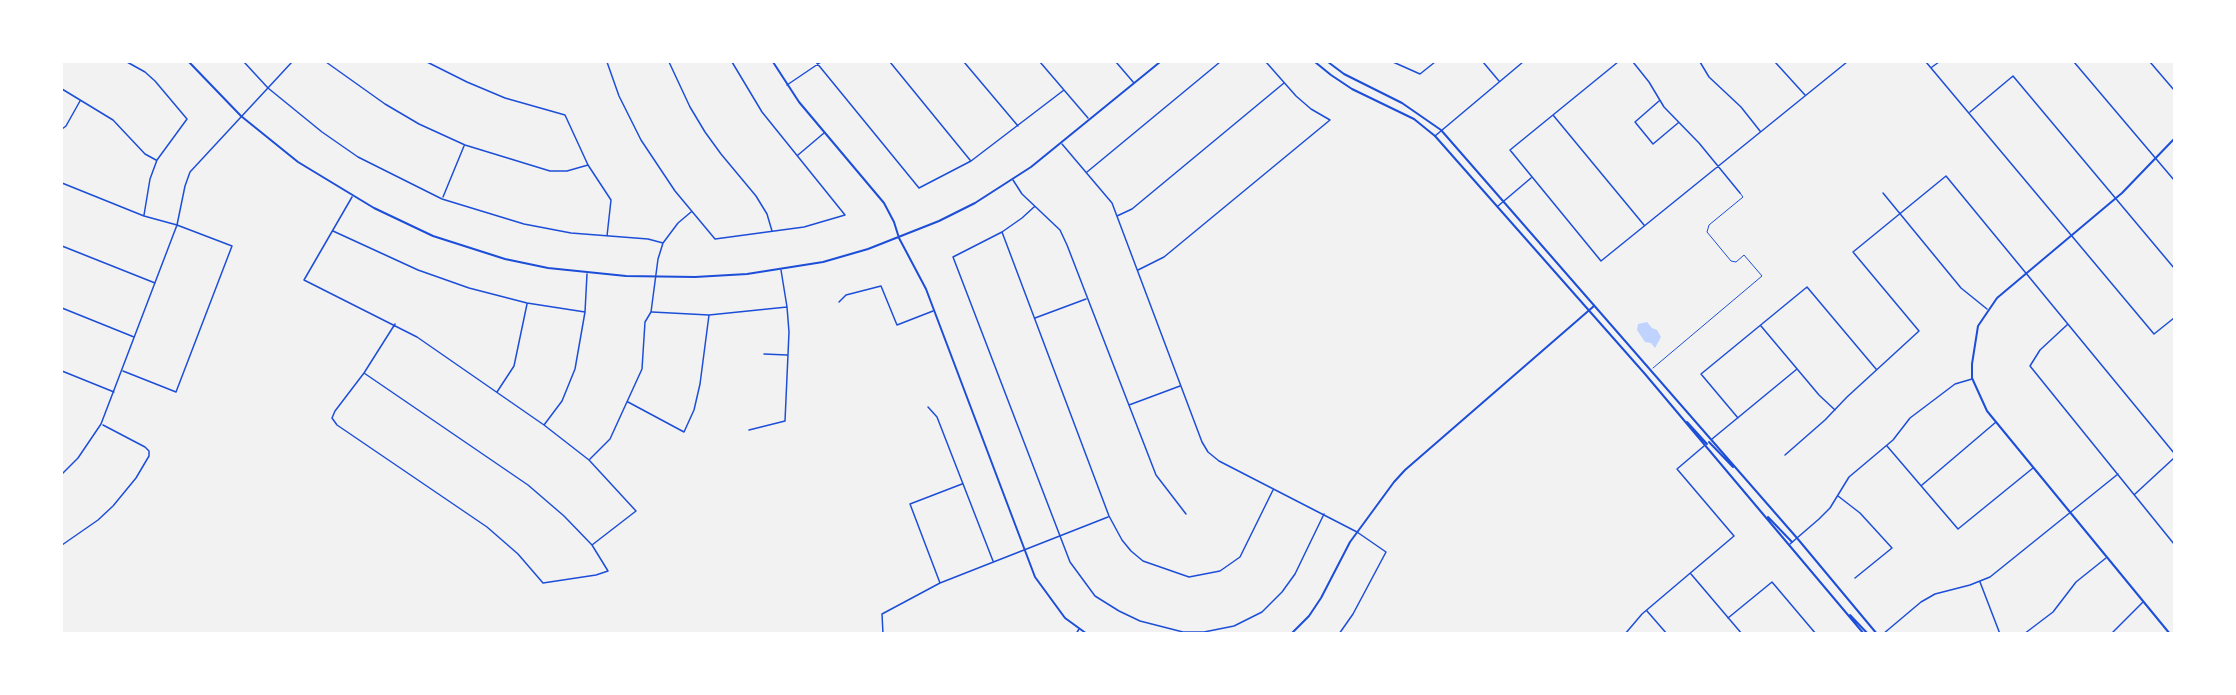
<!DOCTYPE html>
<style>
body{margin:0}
#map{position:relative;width:2236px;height:695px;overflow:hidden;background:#f2f2f2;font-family:Poppins,sans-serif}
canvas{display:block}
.frame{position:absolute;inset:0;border:63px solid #fff;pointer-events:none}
</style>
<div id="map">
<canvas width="2236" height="695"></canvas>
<div class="frame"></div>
</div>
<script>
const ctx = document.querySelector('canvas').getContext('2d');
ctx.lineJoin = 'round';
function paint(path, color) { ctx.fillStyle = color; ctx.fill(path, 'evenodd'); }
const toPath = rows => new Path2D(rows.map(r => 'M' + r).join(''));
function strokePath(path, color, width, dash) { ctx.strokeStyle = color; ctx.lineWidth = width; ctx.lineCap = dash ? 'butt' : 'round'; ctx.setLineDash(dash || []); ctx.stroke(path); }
paint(toPath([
 [1647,322,1652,328,1657,330,1661,337,1655,348,1651,343,1645,342,1637,330,1638,324]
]), '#bfd3fe');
strokePath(toPath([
 [1653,368,1762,276,1744,255,1736,262,1731,261,1707,232,1709,225,1743,197,1740,193]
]), '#1d4ed8', 1);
strokePath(toPath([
 [127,62,145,72,155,81,187,119,157,160,150,179,144,215],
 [244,62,268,88,322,132,358,157,442,199,524,224,571,233,648,239,663,243],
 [326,62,385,104,419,124,465,145,550,171,567,171,588,165],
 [427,62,467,82,505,98,565,115,588,165,611,200,607,236],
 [607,62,619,96,641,140,675,191,715,239,804,227,845,215,762,112,732,62],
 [669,62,690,107,705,132,721,154,756,196,767,214,772,231],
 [816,62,919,188,971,161,1064,90],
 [890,62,970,160],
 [964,62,1018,126],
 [1040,62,1088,118],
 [1116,62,1134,83],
 [1393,62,1420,74,1435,62],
 [1483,62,1499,81],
 [1618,62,1510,150,1601,261,1847,62],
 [1633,62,1649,82,1664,107,1699,143,1740,193],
 [1700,62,1709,77,1741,107,1760,131],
 [1775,62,1805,95],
 [1926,62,2154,334,2174,318],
 [2074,62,2174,180],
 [2150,62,2174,90],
 [1932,67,1939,62],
 [787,85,821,62],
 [62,89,113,120,145,154,156,160],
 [1659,101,1635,122,1653,144,1678,123],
 [1970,112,2013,76,2174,268],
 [1553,115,1644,225],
 [62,129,66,126,80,101],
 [1435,136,1523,62],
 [1062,144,1112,203,1202,442,1208,452,1219,461,1357,532,1386,552,1353,614,1339,634],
 [798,155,824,133],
 [1087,172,1220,62],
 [1013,180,1022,194,1060,230,1067,245,1156,475,1186,514],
 [62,183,144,216,177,225,232,246,176,392,123,371],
 [1883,193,1961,288,1987,309],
 [352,197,304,280,417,337,544,425,589,460,636,511,592,545],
 [443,197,464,146],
 [1498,206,1531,178],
 [1034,207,1022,218,1002,232,953,257,1070,562,1095,596,1119,611,1140,621,1183,632,1204,632,1234,626,1262,612,1282,592,1295,574,1324,514],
 [1117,216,1132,209,1284,83],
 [333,231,418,270,469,288,527,303,585,312],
 [1002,232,1109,516,1122,540,1131,551,1143,561,1189,577,1220,571,1240,557,1273,490],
 [62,246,155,283],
 [1138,270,1164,257,1330,120,1311,109,1296,96,1266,62],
 [839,302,846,295,881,286,897,325,933,311],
 [62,308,134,337],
 [652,312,709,315,787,307],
 [1035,318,1086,299],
 [2068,324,2040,350,2030,366,2174,544],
 [1761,326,1819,395,1835,410],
 [764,354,787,355],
 [62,371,114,392],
 [364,373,528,485,564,516,592,545,608,571,596,575,543,583,518,554,487,527,337,425,332,418,335,411,364,373,395,324],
 [497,392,514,366,527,304],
 [628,402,684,432,694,410,700,384,709,315],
 [1129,405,1180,386],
 [928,407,937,417,993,561],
 [1738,418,1701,374,1807,287,1876,369],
 [544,425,562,401,575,369,585,312,587,274],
 [749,430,785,421,789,332,787,307,781,270],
 [1712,439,1797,369],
 [1887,446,1958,529,2033,468],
 [1785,455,1825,420,1847,397,1919,331,1853,252,1946,176,2174,453],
 [590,459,610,439,642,369,645,322,651,312,658,259,663,243,678,223,691,212],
 [62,474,78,458,101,424,177,225,185,186,190,172,292,62],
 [1922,485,1996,422],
 [2135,494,2174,458],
 [1838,496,1860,513,1892,548,1855,578],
 [1790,544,1819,519,1830,508,1849,477,1893,440,1910,418,1955,384,1972,379],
 [62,545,98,520,113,506,136,478,149,456,149,451,145,447,103,425],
 [1691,574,1742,634],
 [1980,582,2000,634],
 [940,583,910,504,962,484],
 [1647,611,1667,634],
 [1728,618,1772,582,1816,634],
 [883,634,882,614,940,583,1108,517],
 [1076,634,1079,629],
 [1625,634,1642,614,1734,536,1677,469,1704,446],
 [1883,634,1921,602,1935,594,1970,585,1990,577,2118,474],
 [2024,634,2053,612,2076,582,2106,558],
 [2111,634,2143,602]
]), '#1d4ed8', 1.5);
strokePath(toPath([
 [189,62,241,116,298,162,374,208,433,236,505,259,548,268,626,276,695,277,747,274,823,262,868,249,939,221,975,203,1031,167,1160,62],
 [773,62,799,102,884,203,894,222,899,238,926,289,1035,577,1065,618,1087,634],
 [1315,62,1331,75,1352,89,1414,119,1435,136,1645,374,1864,634],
 [1328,62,1344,74,1402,103,1441,130,1797,538,1877,634],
 [1687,422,1707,444],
 [1709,442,1733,467],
 [1768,517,1792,542],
 [1850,615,1868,634],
 [1291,634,1309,616,1321,598,1350,542,1394,482,1405,470,1594,306],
 [2170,634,1987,411,1972,378,1972,364,1978,326,1997,298,2122,193,2174,139]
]), '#1d4ed8', 2);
</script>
